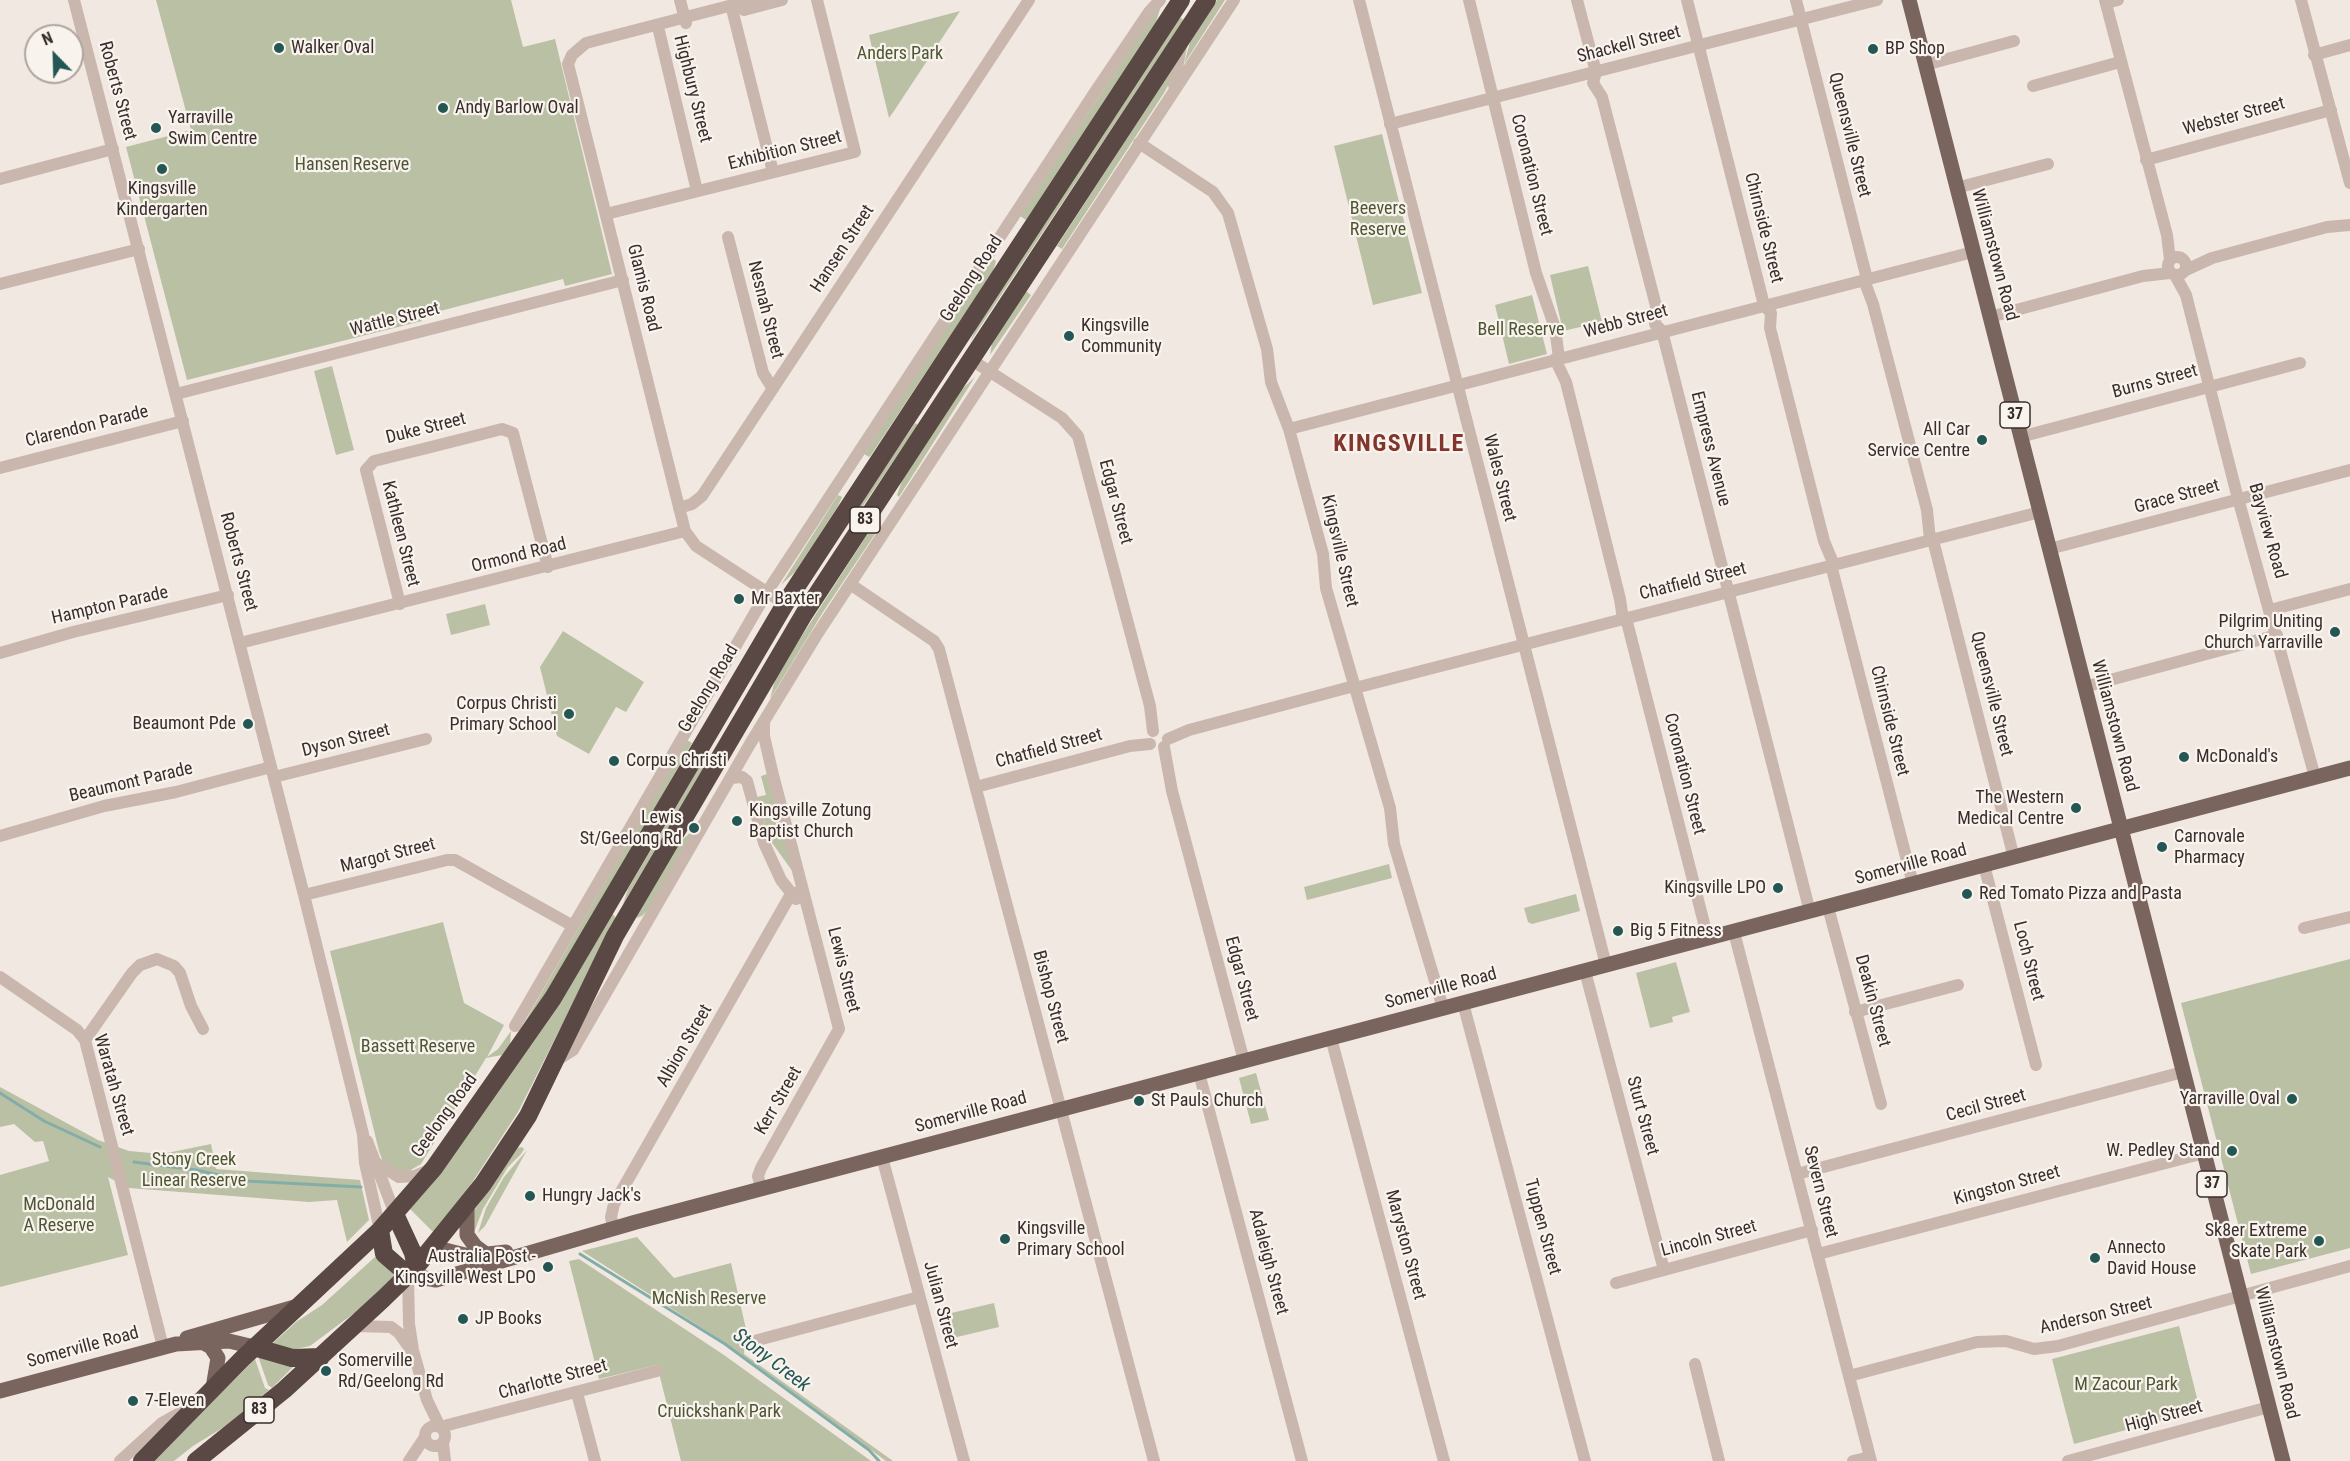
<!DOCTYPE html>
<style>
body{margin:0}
#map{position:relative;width:2350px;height:1461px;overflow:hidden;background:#f2e8e2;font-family:"Roboto Condensed",sans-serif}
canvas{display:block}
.north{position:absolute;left:24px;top:24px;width:60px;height:60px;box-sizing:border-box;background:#f9f3ee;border:2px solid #aca4a0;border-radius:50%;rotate:337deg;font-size:16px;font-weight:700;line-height:24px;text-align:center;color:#392e2c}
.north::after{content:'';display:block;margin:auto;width:21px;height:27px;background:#245754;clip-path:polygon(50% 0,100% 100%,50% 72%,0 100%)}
</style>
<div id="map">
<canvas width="2350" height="1461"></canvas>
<div class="north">N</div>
</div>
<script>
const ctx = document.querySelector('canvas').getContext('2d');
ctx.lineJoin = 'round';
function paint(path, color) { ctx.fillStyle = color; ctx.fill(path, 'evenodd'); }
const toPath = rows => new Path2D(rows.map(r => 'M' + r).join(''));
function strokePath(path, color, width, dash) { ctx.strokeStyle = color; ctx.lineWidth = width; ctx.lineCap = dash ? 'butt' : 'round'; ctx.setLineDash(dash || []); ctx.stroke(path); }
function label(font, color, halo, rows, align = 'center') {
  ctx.font = font + ' "Roboto Condensed",sans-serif'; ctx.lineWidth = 4.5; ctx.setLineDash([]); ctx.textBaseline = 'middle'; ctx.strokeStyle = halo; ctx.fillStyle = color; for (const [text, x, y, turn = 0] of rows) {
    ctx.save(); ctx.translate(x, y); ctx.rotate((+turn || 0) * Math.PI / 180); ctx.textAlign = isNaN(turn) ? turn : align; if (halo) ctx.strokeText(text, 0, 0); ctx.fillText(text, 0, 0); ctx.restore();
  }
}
paint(toPath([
 [156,0,511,0,523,47,555,39,612,274,565,286,563,279,421,316,422,321,187,380,126,147,191,130],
 [1217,0,1225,0,1184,64,1190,42],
 [1157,9,1160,9,1156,22,1026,220,1020,216],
 [960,11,894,111,889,118,869,35],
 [1182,18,1183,21,970,342,978,323,1178,19],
 [1170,72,1170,82,1164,93,1062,249,1057,246],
 [1382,134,1422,293,1373,305,1334,146],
 [992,258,996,261,993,271,871,455,869,457,864,454],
 [1588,266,1602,322,1563,331,1550,275],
 [1026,291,1031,295,990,355,992,343],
 [1532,295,1547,354,1509,364,1495,305],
 [332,366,354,450,336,455,314,371],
 [975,377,899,497,897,495,903,478,960,391],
 [915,423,918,425,852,522,848,520],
 [838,495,842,497,838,506,796,571,781,585],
 [874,524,879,528,823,612,770,699,776,676],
 [485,604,490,625,451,635,446,614],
 [563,631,644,682,626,712,616,707,589,754,557,736,540,667],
 [687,740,692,743,632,848,555,980,519,1032],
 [708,752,710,758,623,904,628,889],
 [767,774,793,872,770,840,757,797,766,795,761,776],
 [691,832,694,834,648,910,642,916,636,918,679,843],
 [1389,864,1392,878,1307,900,1304,887],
 [1576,894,1580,911,1532,924,1528,922,1524,908],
 [612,913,616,918,518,1112,462,1198,436,1232,432,1231,410,1209,431,1185],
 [443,922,464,1003,504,1025,487,1057,498,1049,511,1031,510,1045,502,1055,486,1058,421,1164,409,1171,397,1171,383,1162,379,1151,330,951],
 [2350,959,2350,1248,2251,1274,2181,1003],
 [1676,962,1690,1012,1672,1017,1673,1022,1650,1028,1636,973],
 [1256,1073,1269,1120,1251,1124,1239,1078],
 [0,1087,98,1140,129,1151,162,1154,211,1144,216,1169,360,1180,369,1220,347,1242,337,1200,309,1202,129,1188,108,1177,128,1255,0,1287,0,1175,49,1161,43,1141,35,1142,14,1124,0,1127],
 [522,1147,524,1149,521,1154,508,1167,483,1209,473,1235,473,1212,518,1148],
 [527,1150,485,1226,478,1233,486,1208,504,1177],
 [637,1237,674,1278,731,1263,746,1329,744,1354,893,1461,886,1461,727,1344,582,1251],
 [375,1257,395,1276,361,1308,310,1346,290,1350,271,1345,296,1322,322,1305],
 [579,1259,724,1355,871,1461,681,1461,657,1365,599,1379,569,1261],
 [994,1303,999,1327,953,1338,947,1314],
 [2179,1326,2200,1410,2074,1444,2052,1359],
 [258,1356,293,1367,272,1388,268,1385],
 [255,1359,265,1388,269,1390,224,1427,193,1446,174,1461,154,1461]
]), '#bac0a3');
strokePath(toPath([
 [0,1093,44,1121,100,1147],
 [134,1162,196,1170,246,1181,361,1187],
 [580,1254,725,1344,869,1450,879,1461]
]), '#83ada9', 3);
strokePath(toPath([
 [74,0,304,895,363,1134,365,1163,380,1230],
 [680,0,686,23],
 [1359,0,1606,965],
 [1469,0,1536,273,1555,328,1559,358],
 [1577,0,1596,72,1593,83,1602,97,1656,306,1655,324,1662,331,1810,912],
 [1687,0,1764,305,1771,313,1770,328,1824,541,1834,565],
 [1796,0,1867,279],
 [2105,0,2167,235,2170,260],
 [2301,0,2350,183],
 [2106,3,2118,0],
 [731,5,773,172],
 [744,10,782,0],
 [659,31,697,191],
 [2314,55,2350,45],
 [1925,65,2014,41],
 [1174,85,1181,46],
 [2033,86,2120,62],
 [1390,124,1877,0],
 [1139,143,1213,192,1228,213,1267,349,1271,382,1289,429,1323,554,1326,588,1390,808,1394,844,1443,1008],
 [2146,160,2331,110],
 [0,179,113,149],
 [1956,188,2048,164],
 [606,214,855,152,817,0],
 [728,237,763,373,773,389],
 '2168 266a9 9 0 1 1 18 0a9 9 0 1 1-18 0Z',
 [2186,270,2212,258,2327,227,2350,225],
 [2175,275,2186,295,2236,491,2315,777],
 [1864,280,1873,304,1927,510,1930,540],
 [0,284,139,249],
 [1990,317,2143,276,2170,273],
 [970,359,1062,418,1078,436,1150,706,1153,731],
 [1555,359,1566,382,1620,599,1623,619],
 [176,394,623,280],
 [1289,429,1973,252],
 [2020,437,2300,363],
 [0,468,183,421],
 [679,508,692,504,702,496,1029,0],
 [685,531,568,64,572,55,586,43,752,0],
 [1933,540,2014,858],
 [2049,549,2350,470],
 [1831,565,1913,884],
 [850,584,934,641,939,649,1154,1461],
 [400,604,366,470,374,461,427,448,502,429,513,433,548,567],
 [2270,610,2350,589],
 [1626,618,1708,939],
 [240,643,685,531,696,546,785,604],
 [0,653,73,632,228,595],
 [2084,687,2277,635],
 [1355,688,2040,512],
 [1168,739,1189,730,1354,686],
 [1164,747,1172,791,1244,1061],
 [274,777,426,739],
 [731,778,742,777,747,781,764,843,781,880,796,899],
 [976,787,1130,746,1150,744],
 [0,836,104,806,176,792,271,767],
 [1984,865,2036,1065],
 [304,895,447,860,455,860,573,926],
 [1828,907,1881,1104],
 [2304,928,2350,917],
 [1734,932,1871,1461],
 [1585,971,1664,1270],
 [0,977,77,1030,85,1040,163,1347],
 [1463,1003,1585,1461],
 [1855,1012,1958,985],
 [515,1026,767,592,1095,92,1149,12,1160,0],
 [1331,1038,1444,1461],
 [85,1040,132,973,140,965,157,959,174,966,180,973,191,1006,203,1029],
 [556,1061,573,1050,750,744,816,636,1234,0],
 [1199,1073,1302,1461],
 [367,1141,395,1214],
 [882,1157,964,1461],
 [376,1163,399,1177,415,1176,429,1170],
 [1797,1174,2183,1072],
 [761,1189,758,1176,761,1168,839,1029,772,771,764,736,764,722],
 [613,1228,611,1217,614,1204,791,894,803,891],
 [1818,1254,2204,1153],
 [408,1275,409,1324,413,1350,427,1400,440,1427],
 [1616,1283,1812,1230],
 [355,1326,391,1327,399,1333,411,1350],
 [743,1344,919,1297],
 [1695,1364,1719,1461],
 [1849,1376,1977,1342,2006,1341,2034,1349,2058,1346,2350,1266],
 [577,1393,595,1461],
 '425 1436a10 10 0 1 1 20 0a10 10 0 1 1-20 0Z',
 [440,1427,657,1371],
 [443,1443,445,1461],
 [120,1461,162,1423,187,1409],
 [409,1461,425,1437],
 [1853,1461,1870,1457],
 [2068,1461,2269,1407]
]), '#c9b7ae', 12);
strokePath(toPath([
 [1909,0,2283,1461],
 [467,1206,467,1235,475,1246,487,1255],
 [433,1247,469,1256,506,1252],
 [408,1275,436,1280,636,1222,2350,768],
 [187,1338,298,1306],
 [202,1342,211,1347,218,1358,213,1388],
 [0,1391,176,1344,229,1341,254,1347]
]), '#79645e', 15);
strokePath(toPath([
 [395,1214,413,1253,416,1267],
 [380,1230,384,1254,408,1275],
 [254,1347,292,1358,321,1357],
 [142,1461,242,1359,380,1230,434,1168,553,998,785,604,1181,0],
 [196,1461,284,1390,383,1299,416,1267,483,1184,528,1116,615,936,804,614,1207,0]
]), '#594844', 18);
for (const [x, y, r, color] of [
 [279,48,6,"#245754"],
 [1873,49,6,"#245754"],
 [443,108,6,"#245754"],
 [156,128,6,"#245754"],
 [162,169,6,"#245754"],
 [1069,336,6,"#245754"],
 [1982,440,6,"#245754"],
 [739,599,6,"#245754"],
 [2335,632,6,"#245754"],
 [569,714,6,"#245754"],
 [248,724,6,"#245754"],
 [2184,757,6,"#245754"],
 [614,761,6,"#245754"],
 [2076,808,6,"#245754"],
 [737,821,6,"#245754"],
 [694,828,6,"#245754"],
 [2162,847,6,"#245754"],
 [1778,888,6,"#245754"],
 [1967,894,6,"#245754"],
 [1618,931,6,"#245754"],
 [2292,1099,6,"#245754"],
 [1139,1101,6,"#245754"],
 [2232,1151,6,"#245754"],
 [530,1196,6,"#245754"],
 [1005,1239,6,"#245754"],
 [2319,1241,6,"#245754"],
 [2095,1258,6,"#245754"],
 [548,1267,6,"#245754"],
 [463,1319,6,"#245754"],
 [326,1371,6,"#245754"],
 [133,1401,6,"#245754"]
]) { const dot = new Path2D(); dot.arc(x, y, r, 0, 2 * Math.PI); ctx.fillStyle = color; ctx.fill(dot); strokePath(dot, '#f9f3ee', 2); }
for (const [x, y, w] of [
 [2015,415,30],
 [865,520,30],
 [2212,1184,30],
 [259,1410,30]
]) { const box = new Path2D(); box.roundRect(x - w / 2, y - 13, w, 26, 4.5); ctx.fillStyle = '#f9f3ee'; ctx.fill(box); strokePath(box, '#392e2c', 1.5); }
label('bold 16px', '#392e2c', null, [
 ["37",2015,415],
 ["83",865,520],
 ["37",2212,1184],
 ["83",259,1410]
]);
label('18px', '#392e2c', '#f9f3ee', [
 ["Shackell Street",1629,45,-14],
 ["Highbury Street",692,89,76],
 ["Roberts Street",117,91,75],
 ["Webster Street",2234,117,-15],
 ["Queensville Street",1849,135,76],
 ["Exhibition Street",785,151,-14],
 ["Coronation Street",1531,175,76],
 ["Chirnside Street",1763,228,76],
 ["Hansen Street",843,249,-57],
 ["Williamstown Road",1994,255,75],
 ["Geelong Road",972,279,-57],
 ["Glamis Road",643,288,76],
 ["Nesnah Street",765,310,76],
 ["Wattle Street",395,320,-14],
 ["Webb Street",1626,322,-15],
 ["Burns Street",2155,382,-15],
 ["Clarendon Parade",87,427,-14],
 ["Duke Street",426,429,-14],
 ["Empress Avenue",1710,449,76],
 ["Wales Street",1499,478,76],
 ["Grace Street",2177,497,-15],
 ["Edgar Street",1115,502,75],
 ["Bayview Road",2267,531,74],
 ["Kathleen Street",400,534,76],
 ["Kingsville Street",1339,551,77],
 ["Ormond Road",519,556,-14],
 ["Roberts Street",238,562,75],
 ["Chatfield Street",1693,582,-14],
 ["Hampton Parade",110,606,-13],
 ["Geelong Road",709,689,-59],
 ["Queensville Street",1991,694,76],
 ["Chirnside Street",1889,721,76],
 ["Williamstown Road",2114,726,75],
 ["Dyson Street",346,741,-14],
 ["Chatfield Street",1049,749,-15],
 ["Coronation Street",1684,774,76],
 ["Beaumont Parade",131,783,-13],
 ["Margot Street",388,856,-14],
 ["Somerville Road",1911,865,-15],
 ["Loch Street",2028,961,76],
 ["Lewis Street",843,970,76],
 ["Edgar Street",1241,979,75],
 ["Somerville Road",1441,989,-15],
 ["Bishop Street",1050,997,75],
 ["Deakin Street",1872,1001,75],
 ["Albion Street",685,1046,-60],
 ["Waratah Street",113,1085,74],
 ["Kerr Street",779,1101,-60],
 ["Cecil Street",1986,1106,-15],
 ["Somerville Road",971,1113,-15],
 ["Geelong Road",445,1116,-54],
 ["Sturt Street",1642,1116,75],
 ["Kingston Street",2007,1186,-15],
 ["Severn Street",1820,1192,76],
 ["Tuppen Street",1542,1227,75],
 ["Lincoln Street",1709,1239,-15],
 ["Maryston Street",1405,1245,75],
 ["Adaleigh Street",1268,1262,75],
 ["Julian Street",940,1305,75],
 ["Anderson Street",2096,1316,-13],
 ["Somerville Road",83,1348,-15],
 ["Williamstown Road",2276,1353,76],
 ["Charlotte Street",553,1380,-15],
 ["High Street",2164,1417,-15]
]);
label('18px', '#392e2c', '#f9f3ee', [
 ["Walker Oval",291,48],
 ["BP Shop",1885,49],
 ["Andy Barlow Oval",455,108],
 ["Yarraville",168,118],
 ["Swim Centre",168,139],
 ["Kingsville",162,189,"center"],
 ["Kindergarten",162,210,"center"],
 ["Kingsville",1081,326],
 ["Community",1081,347],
 ["All Car",1970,430,"right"],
 ["Service Centre",1970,451,"right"],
 ["Mr Baxter",751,599],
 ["Pilgrim Uniting",2323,622,"right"],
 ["Church Yarraville",2323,643,"right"],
 ["Corpus Christi",557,704,"right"],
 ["Primary School",557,725,"right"],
 ["Beaumont Pde",236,724,"right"],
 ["McDonald's",2196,757],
 ["Corpus Christi",626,761],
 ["The Western",2064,798,"right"],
 ["Medical Centre",2064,819,"right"],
 ["Kingsville Zotung",749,811],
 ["Baptist Church",749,832],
 ["Lewis",682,818,"right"],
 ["St/Geelong Rd",682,839,"right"],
 ["Carnovale",2174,837],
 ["Pharmacy",2174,858],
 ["Kingsville LPO",1766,888,"right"],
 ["Red Tomato Pizza and Pasta",1979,894],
 ["Big 5 Fitness",1630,931],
 ["Yarraville Oval",2280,1099,"right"],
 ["St Pauls Church",1151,1101],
 ["W. Pedley Stand",2220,1151,"right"],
 ["Hungry Jack's",542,1196],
 ["Kingsville",1017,1229],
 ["Primary School",1017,1250],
 ["Sk8er Extreme",2307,1231,"right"],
 ["Skate Park",2307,1252,"right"],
 ["Annecto",2107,1248],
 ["David House",2107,1269],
 ["Australia Post -",536,1257,"right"],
 ["Kingsville West LPO",536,1278,"right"],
 ["JP Books",475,1319],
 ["Somerville",338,1361],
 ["Rd/Geelong Rd",338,1382],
 ["7-Eleven",145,1401]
], 'left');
label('18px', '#4d5532', '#f9f3ee', [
 ["Anders Park",900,54],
 ["Hansen Reserve",352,165],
 ["Beevers",1378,209],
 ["Reserve",1378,230],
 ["Bell Reserve",1521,330],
 ["Bassett Reserve",418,1047],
 ["Stony Creek",194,1160],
 ["Linear Reserve",194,1181],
 ["McDonald",59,1205],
 ["A Reserve",59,1226],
 ["McNish Reserve",709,1299],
 ["M Zacour Park",2126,1385],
 ["Cruickshank Park",719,1412]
]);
label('italic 20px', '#245754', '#f9f3ee', [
 ["Stony Creek",771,1361,37]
]);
ctx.letterSpacing = '1.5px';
label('bold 24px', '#81352c', '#f9f3ee', [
 ["KINGSVILLE",1399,445]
]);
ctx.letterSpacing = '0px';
</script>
